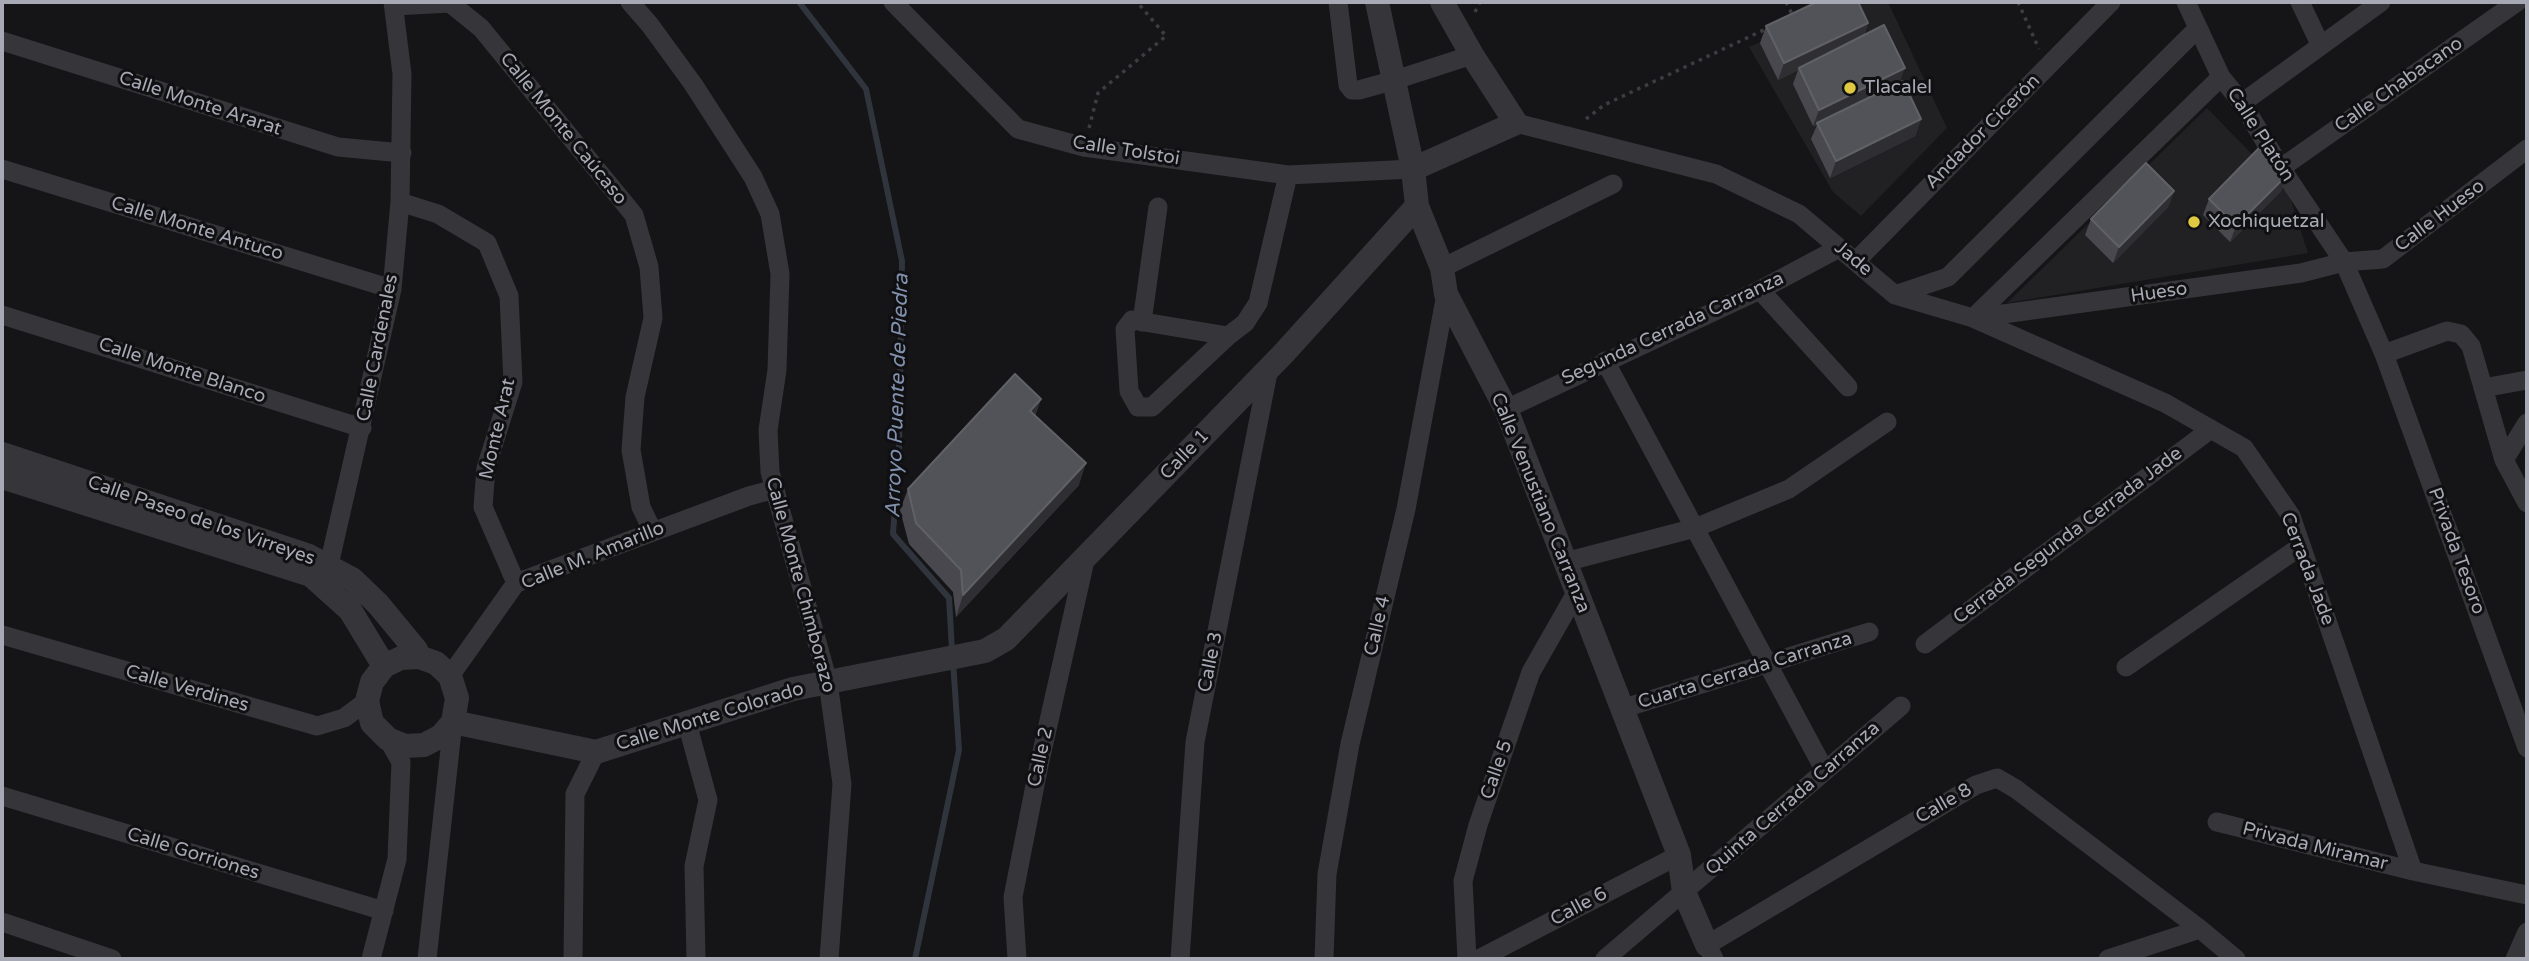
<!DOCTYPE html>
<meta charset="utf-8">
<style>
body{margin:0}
#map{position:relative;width:2529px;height:961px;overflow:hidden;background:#151416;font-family:"Varela Round",sans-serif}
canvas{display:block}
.frame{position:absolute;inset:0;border:4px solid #a7a9b5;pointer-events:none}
</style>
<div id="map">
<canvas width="2529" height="961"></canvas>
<div class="frame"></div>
</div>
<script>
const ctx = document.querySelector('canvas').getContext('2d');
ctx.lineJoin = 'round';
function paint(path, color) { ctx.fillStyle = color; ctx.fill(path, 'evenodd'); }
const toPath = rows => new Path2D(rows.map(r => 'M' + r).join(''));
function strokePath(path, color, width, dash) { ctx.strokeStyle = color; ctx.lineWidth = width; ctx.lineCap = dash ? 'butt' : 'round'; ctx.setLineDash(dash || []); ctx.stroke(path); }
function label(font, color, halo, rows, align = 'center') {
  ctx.font = font + ' "Varela Round",sans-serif'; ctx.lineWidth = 6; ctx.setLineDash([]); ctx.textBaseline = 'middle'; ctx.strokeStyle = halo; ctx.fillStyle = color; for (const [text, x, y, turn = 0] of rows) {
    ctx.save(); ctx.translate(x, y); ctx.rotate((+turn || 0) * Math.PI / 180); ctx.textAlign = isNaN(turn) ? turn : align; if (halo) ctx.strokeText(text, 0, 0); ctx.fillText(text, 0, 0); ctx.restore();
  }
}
paint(toPath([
 [1846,2,1888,2,1947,128,1861,216,1833,192,1749,47],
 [2207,108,2288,191,2308,253,2007,303]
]), '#212023');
strokePath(toPath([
 [799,2,866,89,902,261,899,451,893,534,949,598,952,650],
 [915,959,959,750,953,661]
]), '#2f343d', 6);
strokePath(toPath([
 [1786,2,1793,16],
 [2018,2,2039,49],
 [1475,12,1480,2],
 [1586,119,1604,105,1766,29],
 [1089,128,1098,93,1166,36,1137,2]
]), '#3c3c41', 3.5, [3.5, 5]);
strokePath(toPath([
 [630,2,650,25,693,84,753,177,770,214,780,274,777,370,768,430,770,472,828,682,842,784,829,959],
 [893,2,1018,129,1084,147,1288,175,1413,169],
 [1338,2,1348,85,1352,90,1359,90,1395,80,1472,55],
 [2186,2,2221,77,2242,103,2281,168,2344,262,2384,354,2527,748],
 [2300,2,2320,44],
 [394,6,450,3,481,28,634,215,649,267,653,318,635,397,631,450,641,507,653,532],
 [2,41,338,147,402,153],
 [2242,103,2381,2],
 [1516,123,1716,174,1799,214,1895,295,1973,318,2165,403,2244,448,2291,516,2413,871],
 [2281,168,2517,2],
 [2,169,392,289],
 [400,202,438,214,487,243,509,296,513,382,486,468,483,507,516,583],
 [1856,261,2111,2],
 [1442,268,1613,184],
 [1760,290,1848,387],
 [1895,295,1948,277,2198,28],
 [2,315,362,428],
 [1973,318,2221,77],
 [1974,318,2301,273,2344,262,2383,259,2527,149],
 [1142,322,1158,207],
 [1228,336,1152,407,1138,407,1129,391,1125,329,1132,320,1228,336,1245,323,1258,303,1288,175],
 [2384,354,2447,331,2461,334,2471,346,2504,460,2527,503],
 [1605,361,1825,771],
 [2483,388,2527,380],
 [1506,409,1760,290,1839,248],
 [2504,460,2527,423],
 [1565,562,1695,528,1789,489,1887,422],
 [329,565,392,289,400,202,402,74,393,2],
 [2,635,317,726,344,718,367,701],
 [1925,644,2211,429],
 [2126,667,2301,546],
 [450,676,516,583,749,496,775,489],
 [1621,709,1869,632],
 [687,723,708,800,694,866,696,959],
 [2,796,384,911],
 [2217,822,2413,871,2527,895],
 [2,922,112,959],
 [371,959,397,859,401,762,388,739],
 [427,959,453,722],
 [573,959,575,794,596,752],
 [1017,959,1013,897,1039,765,1086,556],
 [1180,959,1195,742,1269,368],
 [1324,959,1327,874,1350,744,1406,509,1446,294],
 [1467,959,1463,881,1478,825,1531,672,1576,593],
 [1479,959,1679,855],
 [1605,959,1901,706],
 [1714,959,1707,945,1976,785,1997,778,2016,789,2200,929,2236,959],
 [2108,959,2200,929],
 [2515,959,2527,932]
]), '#36363a', 19);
strokePath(toPath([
 [1377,2,1413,169,1417,206,1442,268,1446,294,1506,409,1679,855,1684,892,1707,945],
 [1413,169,1516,123,1472,55,1442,2],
 [2,454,309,556,352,579,378,604,416,650,419,657,436,663,450,676,457,698,453,722,441,736,424,745,405,746,388,739,372,723,367,701,372,682,384,666,401,658,419,657],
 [2,477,311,575,350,610,384,666],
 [453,722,596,752,793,689,985,651,1006,639,1284,353,1417,206]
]), '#36363a', 24);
paint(toPath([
 [1868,23,1864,35,1899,83,1921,119,1915,136,1830,178,1811,139,1817,125,1813,126,1793,84,1798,70,1778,80,1760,43,1766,26],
 [2287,175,2281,191,2230,242,2203,215,2209,199],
 [2174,191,2168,207,2113,263,2085,235,2091,219],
 [1041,399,1035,416,1079,485,956,617,953,592,909,544,900,510,908,489]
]), '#48484e');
paint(toPath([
 [1868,23,1862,39,1799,68,1798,70,1778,80,1784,63],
 [1905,68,1899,84,1813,126,1819,110],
 [1921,119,1915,136,1830,178,1836,161],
 [2287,175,2281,191,2230,242,2236,226],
 [2174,191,2168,207,2113,263,2119,247],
 [1041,399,1033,420,1030,411],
 [1086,463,1079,485,956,617,963,595]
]), '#2f2f33');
const building = toPath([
 [1817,2,1858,2,1868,23,1784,63,1766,26,1817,2],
 [1884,25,1905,68,1819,110,1799,68,1884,25],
 [1903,81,1921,119,1836,161,1817,123,1903,81],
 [2259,148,2287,175,2236,226,2209,199,2259,148],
 [2146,163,2174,191,2119,247,2091,219,2146,163],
 [1015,374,1041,399,1030,411,1086,463,963,595,961,570,916,523,908,489,1015,374]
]);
paint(building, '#525359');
strokePath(building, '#606067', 2);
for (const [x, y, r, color] of [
 [1850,88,7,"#e0c942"],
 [2194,222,7,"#e0c942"]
]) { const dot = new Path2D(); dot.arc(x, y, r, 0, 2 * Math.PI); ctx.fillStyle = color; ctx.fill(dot); strokePath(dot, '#100f11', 2.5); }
label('19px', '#a7a9b5', '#100f11', [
 ["Calle Chabacano",2399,85,-35],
 ["Calle Monte Ararat",200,104,18],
 ["Calle Monte Caúcaso",563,129,51],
 ["Andador Cicerón",1983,132,-45],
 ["Calle Platón",2260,135,57],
 ["Calle Tolstoi",1126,151,9],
 ["Calle Hueso",2440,216,-37],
 ["Calle Monte Antuco",197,229,17],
 ["Jade",1853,259,40],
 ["Hueso",2159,293,-8],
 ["Segunda Cerrada Carranza",1673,329,-25],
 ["Calle Cardenales",378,348,-79],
 ["Calle Monte Blanco",182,371,18],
 ["Monte Arat",498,429,-77],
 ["Calle 1",1185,455,-46],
 ["Calle Venustiano Carranza",1540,503,68],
 ["Calle Paseo de los Virreyes",201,521,19],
 ["Cerrada Segunda Cerrada Jade",2068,536,-37],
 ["Privada Tesoro",2456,551,70],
 ["Calle M. Amarillo",593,556,-22],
 ["Cerrada Jade",2307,569,69],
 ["Calle Monte Chimborazo",800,585,75],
 ["Calle 4",1378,626,-77],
 ["Calle 3",1211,662,-79],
 ["Cuarta Cerrada Carranza",1745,671,-17],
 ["Calle Verdines",187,689,16],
 ["Calle Monte Colorado",710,717,-17],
 ["Calle 2",1041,757,-78],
 ["Calle 5",1497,770,-71],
 ["Quinta Cerrada Carranza",1793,799,-41],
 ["Calle 8",1944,804,-30],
 ["Privada Miramar",2315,847,14],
 ["Calle Gorriones",193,854,17],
 ["Calle 6",1579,907,-28]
]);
label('19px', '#a7a9b5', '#100f11', [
 ["Tlacalel",1864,88],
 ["Xochiquetzal",2208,222]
], 'left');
label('italic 21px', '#8190ad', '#100f11', [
 ["Arroyo Puente de Piedra",898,396,-88]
]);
</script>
